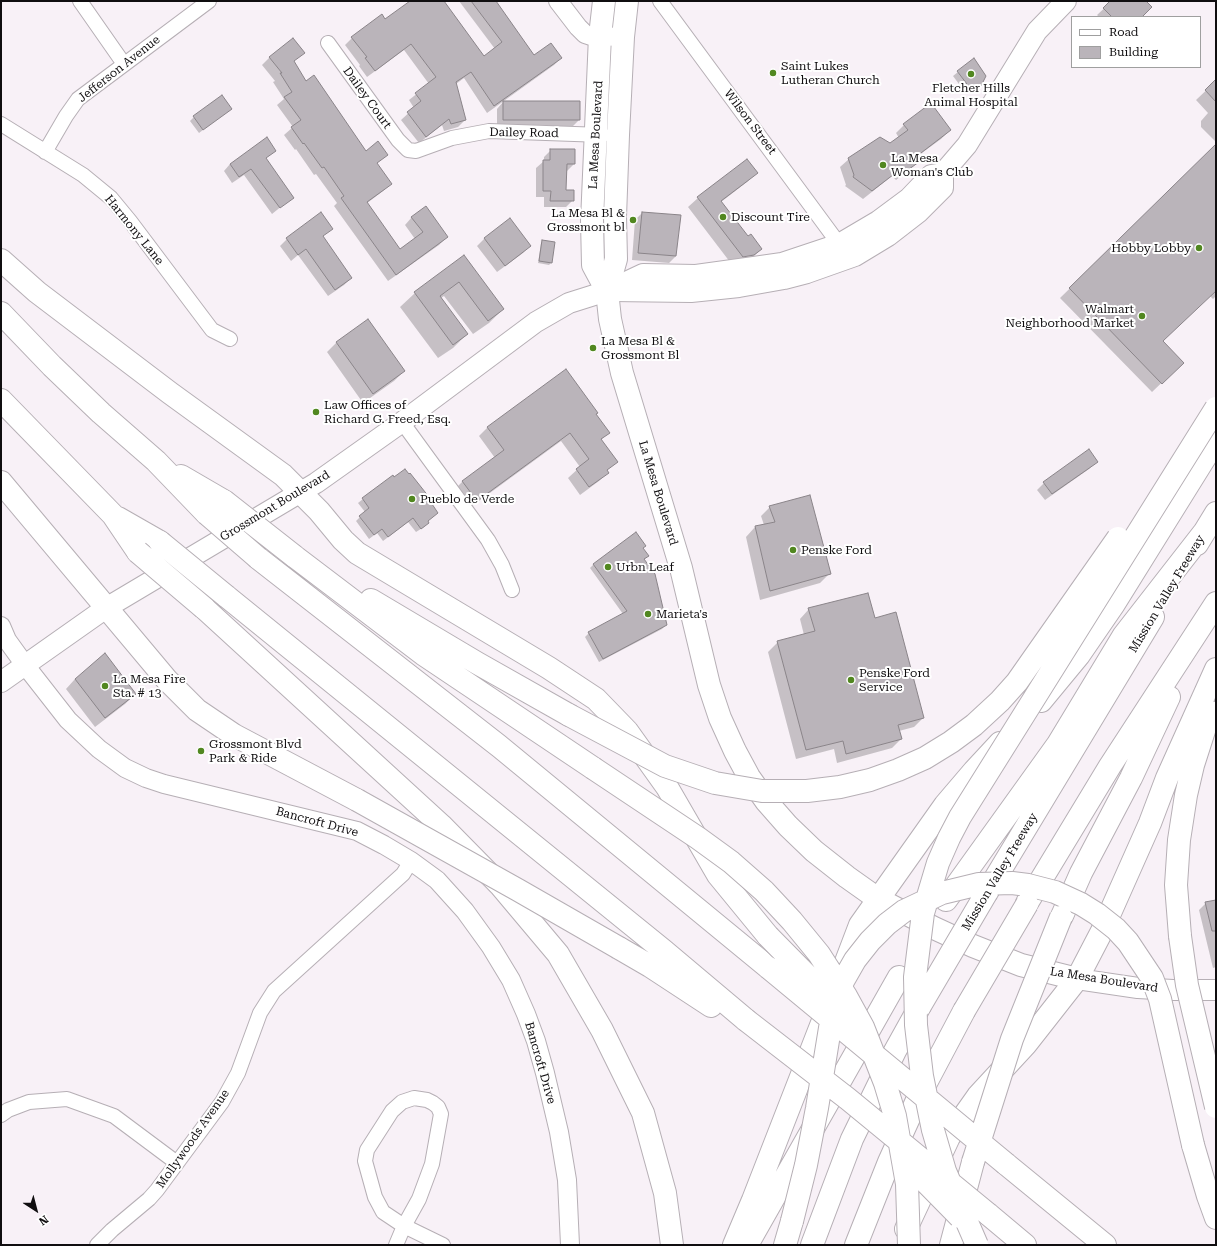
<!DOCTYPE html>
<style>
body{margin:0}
#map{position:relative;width:1217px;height:1246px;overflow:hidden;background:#f8f1f7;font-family:"Roboto Serif",serif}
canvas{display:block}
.frame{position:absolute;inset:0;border:2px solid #100e10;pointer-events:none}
.legend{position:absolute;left:1071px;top:16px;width:130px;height:52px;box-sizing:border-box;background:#fff;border:1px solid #9f9f9f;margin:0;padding:5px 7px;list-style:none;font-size:12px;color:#100e10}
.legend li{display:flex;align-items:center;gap:8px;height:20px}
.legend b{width:20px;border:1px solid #9f9f9f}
.north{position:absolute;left:16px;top:1190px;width:40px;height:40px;-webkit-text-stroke:3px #fff;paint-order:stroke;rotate:144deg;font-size:11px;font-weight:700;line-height:16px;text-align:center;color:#100e10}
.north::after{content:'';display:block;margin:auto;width:14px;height:18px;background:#100e10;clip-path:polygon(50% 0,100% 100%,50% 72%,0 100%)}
</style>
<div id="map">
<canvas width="1217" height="1246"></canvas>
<div class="frame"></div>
<ul class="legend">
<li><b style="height:5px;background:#fff"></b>Road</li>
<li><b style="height:11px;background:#bab4ba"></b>Building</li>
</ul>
<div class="north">N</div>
</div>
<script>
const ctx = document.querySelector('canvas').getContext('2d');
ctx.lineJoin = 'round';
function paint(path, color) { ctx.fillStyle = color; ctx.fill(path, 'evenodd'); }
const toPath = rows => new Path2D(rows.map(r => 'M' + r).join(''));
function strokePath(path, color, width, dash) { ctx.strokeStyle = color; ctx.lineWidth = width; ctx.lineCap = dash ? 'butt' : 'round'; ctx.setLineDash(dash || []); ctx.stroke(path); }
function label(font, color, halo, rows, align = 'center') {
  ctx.font = font + ' "Roboto Serif",serif'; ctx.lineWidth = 4; ctx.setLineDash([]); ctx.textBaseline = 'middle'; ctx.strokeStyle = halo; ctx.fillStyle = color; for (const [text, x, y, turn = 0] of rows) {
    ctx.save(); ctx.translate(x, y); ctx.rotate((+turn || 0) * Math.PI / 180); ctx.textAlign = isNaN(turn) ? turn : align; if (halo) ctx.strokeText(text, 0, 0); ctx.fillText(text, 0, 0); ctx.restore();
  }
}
paint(toPath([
 [407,1,443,1,484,57,495,49,459,1,495,1,534,56,561,58,554,65,487,113,464,78,456,84,465,120,458,127,444,131,442,125,419,143,401,120,414,108,409,100,429,84,404,50,367,77,359,66,360,65,345,45,352,38,385,21,409,3],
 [1112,1,1145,1,1141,17,1099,17,1097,15],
 [303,53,293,62,306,83,365,152,387,155,376,164,391,184,383,191,366,204,400,250,415,239,405,225,412,217,447,237,439,245,388,281,334,206,337,203,316,174,314,175,296,149,295,150,284,135,293,127,277,105,284,99,273,82,275,81,262,65,270,57],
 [974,59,980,85,975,90,965,92,953,76],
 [1216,81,1216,142,1201,127,1201,121,1208,113,1196,100],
 [502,102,579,102,579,120,572,127,497,127,497,109,503,102],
 [231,109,199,133,190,121,194,117],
 [904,125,950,130,941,139,915,158,918,162,909,170,896,180,892,176,863,199,845,186,846,185,840,167,849,159,891,144,899,138,896,133],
 [1216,146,1216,296,1213,299,1210,296,1162,341,1173,372,1152,392,1060,298],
 [275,150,265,159,293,197,272,214,244,175,232,183,224,171,230,164],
 [551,150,574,164,567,171,565,191,573,200,566,207,544,207,544,197,536,197,536,168,544,161,544,157],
 [756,173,747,182,721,202,748,237,761,249,752,258,733,266,688,207,698,198],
 [642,213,676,256,669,263,632,260,635,220],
 [320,214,331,228,322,237,351,278,344,285,328,296,298,255,291,261,280,246,287,239],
 [510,220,529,246,523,253,497,272,477,246,484,239],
 [543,241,551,263,549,265,538,263,541,243],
 [464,256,503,309,489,323,473,334,444,296,441,298,467,334,453,348,438,358,400,307,415,293],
 [337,342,404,371,394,381,363,403,327,352],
 [595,414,609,432,601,440,617,461,606,471,607,473,599,481,580,495,568,478,580,467,561,441,468,509,454,490,463,481,495,458,479,436,487,428],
 [1096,462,1089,469,1045,500,1037,490,1044,483],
 [363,499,427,521,424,527,416,532,408,522,383,541,377,533,369,539,356,521,365,512,358,503],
 [770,507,830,573,820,583,760,600,746,537,755,527,764,525,761,516],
 [642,548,648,556,644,560,666,625,662,629,599,662,585,637,589,633,623,614,590,568,594,564],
 [809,609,874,619,923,718,914,727,899,731,901,739,892,748,837,763,834,749,796,759,768,652,778,642,804,635,800,619],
 [75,679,135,694,125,704,95,727,66,689],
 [1216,901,1216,967,1213,968,1199,910,1206,903]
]), '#0003');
const building = toPath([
 [410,1,444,1,484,56,502,42,471,1,496,1,534,55,551,43,562,58,494,106,471,72,456,82,466,120,451,124,449,119,426,137,407,112,421,101,415,93,436,77,411,44,375,71,365,58,367,57,351,37,382,14,385,19,410,1],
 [1110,1,1146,1,1152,7,1142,17,1112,17,1103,8,1110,1],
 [293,38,305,53,294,61,306,81,314,75,366,151,378,141,388,155,377,163,392,184,367,202,400,249,423,232,411,217,426,206,448,237,396,275,341,198,344,196,324,167,322,168,304,143,303,144,291,127,301,120,284,97,292,92,280,73,282,73,269,57,293,38],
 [974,58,986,76,981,86,970,88,957,71,974,58],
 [1216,79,1216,102,1205,90,1216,79],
 [222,95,232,109,203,130,193,116,222,95],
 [503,101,580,101,580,120,503,120,503,101],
 [931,103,951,130,917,156,918,157,916,158,919,162,905,172,902,168,872,191,853,177,854,175,848,158,880,137,890,143,908,130,903,124,931,103],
 [267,137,276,151,266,158,294,198,280,208,251,169,239,177,230,164,267,137],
 [1216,144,1216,291,1163,341,1184,363,1162,384,1069,288,1216,144],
 [550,149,575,149,575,164,567,164,566,190,574,190,574,201,550,201,551,191,543,191,543,160,550,160,550,149],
 [747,159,758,173,721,201,748,236,751,234,762,249,754,255,743,257,697,197,747,159],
 [321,212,333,229,323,236,352,278,335,290,306,249,298,255,286,238,321,212],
 [642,212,681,215,676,256,638,253,642,212],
 [510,218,531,246,505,266,484,238,510,218],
 [542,240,555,242,552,263,539,261,542,240],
 [464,255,504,309,488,321,459,282,440,296,468,334,453,345,414,292,464,255],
 [368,319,405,371,373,394,336,342,368,319],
 [566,369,598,413,596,414,610,433,601,439,618,462,607,470,609,473,589,487,576,469,589,459,570,433,477,501,462,481,504,450,487,427,566,369],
 [1089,449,1098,462,1052,494,1043,482,1089,449],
 [405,469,409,474,410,473,429,497,428,498,438,513,428,521,429,523,421,529,413,518,388,537,382,529,374,535,359,516,369,508,362,498,393,475,394,477,405,469],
 [810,495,831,574,770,591,755,526,775,522,769,506,810,495],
 [636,532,646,546,643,548,649,556,644,559,655,574,667,625,603,659,588,632,627,611,593,564,636,532],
 [868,593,875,618,896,612,924,718,898,725,902,739,846,754,843,741,806,750,777,641,815,631,808,608,868,593],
 [105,653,136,694,105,718,75,679,105,653],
 [1216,900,1216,931,1212,931,1205,902,1216,900]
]);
paint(building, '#bab4ba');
strokePath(building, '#8a8489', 1);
const minor = toPath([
 [80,1,124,64],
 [660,1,839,244],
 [328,43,398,140,408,150,416,151,452,138,489,131,603,135],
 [1,124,83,175,111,198,130,221,212,330,230,339],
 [45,152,66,116,78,99,209,1],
 [402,422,488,540,502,565,512,590],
 [1,1115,8,1110,29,1102,67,1099,114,1116,177,1163],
 [97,1245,112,1230,149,1199,157,1190,222,1102,238,1073,260,1013,274,991,403,874,411,861],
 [396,1245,404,1226,419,1199,432,1164,441,1114,438,1107,433,1103,427,1100,414,1098,402,1102,392,1111,367,1150,365,1161,375,1197,383,1212,404,1226,443,1245]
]);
const tertiary = toPath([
 [558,1,578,27,585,34,591,36,623,37],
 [1,626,7,640,25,665,68,720,99,749,125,768,146,778,164,784,357,831,384,845,411,861,437,880,465,911,491,947,511,980,526,1014,536,1041,545,1073,559,1132,567,1180,570,1245]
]);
const secondary = toPath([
 [611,291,691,292,739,287,784,279,807,273,855,256,888,236,919,212,943,188,943,173,967,145,1037,31,1066,1],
 [1,682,106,608,316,483,402,422,536,322,569,303,607,291,643,274,696,275,754,267,782,263,839,244,878,221,909,198,931,175,943,173],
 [1077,979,1138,988,1173,990,1216,990]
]);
const primary = toPath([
 [604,1,600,36,592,221,593,265,607,291,610,319,622,373,681,568,709,685,720,718,735,751,749,777,766,801,788,826,814,851,847,877,878,899,934,928,973,946,1021,965,1077,979],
 [607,291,616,259,615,217,618,135,623,37,627,1]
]);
const motorway = toPath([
 [1,260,37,292,170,393,283,475,319,511,343,540,357,553,549,668,596,699,627,731,667,787,718,875,768,936],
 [1,313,52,366,101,413,156,461,207,514],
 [1,400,113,515,138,552],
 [181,476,224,501],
 [1,482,167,680,197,710,234,735,357,800],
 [118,518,160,542],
 [1197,544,1216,513],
 [294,556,423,654,593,768],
 [258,558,499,746,769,968],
 [226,596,663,950,746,1020],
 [371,600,477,663,569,715],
 [204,608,441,825,500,885,558,954,602,1030,643,1113,665,1193,672,1245],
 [1041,701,1079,655,1114,604,1216,440],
 [987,892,1153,617],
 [946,900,1058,744,1124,635,1205,531],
 [1027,903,1110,766,1216,603],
 [1062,916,1081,873,1131,778,1169,697],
 [1180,936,1176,885,1179,840,1186,795,1193,765,1210,712],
 [619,948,650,966,711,1006],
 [841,975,860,925,945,805,974,771,1000,743],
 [1193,1145,1208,1196,1216,1218],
 [1006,1164,1105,1245],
 [988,1214,1025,1245],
 [906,1229,949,1137,978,1096,1026,1044,1077,979,1102,931,1150,823,1167,778,1216,669],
 [734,1245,753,1200,829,1005],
 [747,1245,899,977],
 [785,1245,792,1221],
 [812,1245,852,1139,895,1051,920,1006],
 [856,1245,889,1162,918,1098,964,1011],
 [951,1245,973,1162]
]);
strokePath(minor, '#b6afb5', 16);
strokePath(tertiary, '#b6afb5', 20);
strokePath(secondary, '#b6afb5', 22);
strokePath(primary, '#b6afb5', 24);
strokePath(motorway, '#b6afb5', 24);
strokePath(minor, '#fff', 14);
strokePath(tertiary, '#fff', 18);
strokePath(secondary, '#fff', 20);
strokePath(primary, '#fff', 22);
strokePath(motorway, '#fff', 22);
const motorwayBridge = toPath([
 [224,501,294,556],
 [207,514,258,558],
 [160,542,226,596],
 [138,552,204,608],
 [569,715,665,766,715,783,762,791,807,791,840,787,870,780,898,770,925,758,951,742,974,725,1000,701,1017,682,1031,662,1118,538],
 [593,768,698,838,731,862,764,891,792,921,819,954,846,996,863,1027,885,1083,895,1116,907,1184,909,1245],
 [357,800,518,890,619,948],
 [768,936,845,1014],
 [1180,936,1187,985,1216,1107],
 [769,968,1006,1164],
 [920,1006,987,892],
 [964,1011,1027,904],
 [746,1020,848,1099,988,1214],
 [903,1159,960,1217],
 [973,1162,1012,1039,1061,917],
 [792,1221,806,1165,817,1108,830,1028,843,981,855,960,870,941,887,924,904,911,942,893,979,884,1012,883,1028,885,1055,892,1081,904,1097,914,1116,929,1128,942,1152,978,1160,999,1193,1145],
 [977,1245,945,1171,933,1130,922,1076,916,1025,915,977,923,913,938,863,949,838,960,817,1216,408]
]);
strokePath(motorwayBridge, '#b6afb5', 24, []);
strokePath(motorwayBridge, '#fff', 22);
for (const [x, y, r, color] of [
 [773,73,4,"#518720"],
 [971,74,4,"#518720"],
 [883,165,4,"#518720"],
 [723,217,4,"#518720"],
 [633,220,4,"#518720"],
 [1199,248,4,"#518720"],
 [1142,316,4,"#518720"],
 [593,348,4,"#518720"],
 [316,412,4,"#518720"],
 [412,499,4,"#518720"],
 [793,550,4,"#518720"],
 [608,567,4,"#518720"],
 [648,614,4,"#518720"],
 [851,680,4,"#518720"],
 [105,686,4,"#518720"],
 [201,751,4,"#518720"]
]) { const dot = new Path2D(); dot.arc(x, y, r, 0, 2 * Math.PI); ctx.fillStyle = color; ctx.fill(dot); strokePath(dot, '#fff', 1.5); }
label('12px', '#100e10', '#fff', [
 ["Saint Lukes",781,66],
 ["Lutheran Church",781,80],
 ["Fletcher Hills",971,88,"center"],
 ["Animal Hospital",971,102,"center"],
 ["La Mesa",891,158],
 ["Woman's Club",891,172],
 ["La Mesa Bl &",625,213,"right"],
 ["Grossmont bl",625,227,"right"],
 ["Discount Tire",731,217],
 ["Hobby Lobby",1191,248,"right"],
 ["Walmart",1134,309,"right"],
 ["Neighborhood Market",1134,323,"right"],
 ["La Mesa Bl &",601,341],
 ["Grossmont Bl",601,355],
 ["Law Offices of",324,405],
 ["Richard G. Freed, Esq.",324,419],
 ["Pueblo de Verde",420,499],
 ["Penske Ford",801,550],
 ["Urbn Leaf",616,567],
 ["Marieta's",656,614],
 ["Penske Ford",859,673],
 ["Service",859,687],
 ["La Mesa Fire",113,679],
 ["Sta. # 13",113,693],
 ["Grossmont Blvd",209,744],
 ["Park & Ride",209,758]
], 'left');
label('12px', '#100e10', '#fff', [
 ["Jefferson Avenue",119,69,-38],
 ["Dailey Court",367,98,54],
 ["Wilson Street",750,122,53],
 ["Dailey Road",524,133,1],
 ["La Mesa Boulevard",596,135,-87],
 ["Harmony Lane",134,230,51],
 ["La Mesa Boulevard",658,493,73],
 ["Grossmont Boulevard",275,506,-31],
 ["Mission Valley Freeway",1167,594,-59],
 ["Bancroft Drive",317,822,15],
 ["Mission Valley Freeway",1000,872,-59],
 ["La Mesa Boulevard",1104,980,9],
 ["Bancroft Drive",540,1063,74],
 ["Mollywoods Avenue",193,1139,-55]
]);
</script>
